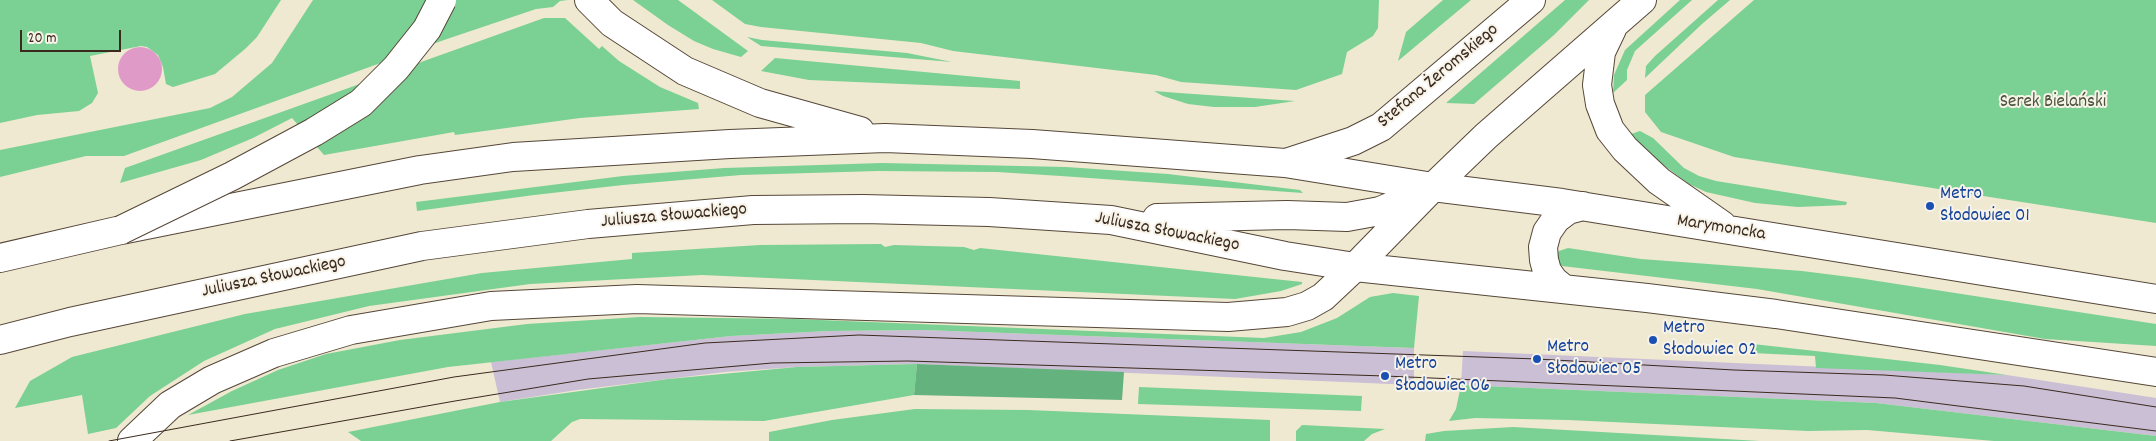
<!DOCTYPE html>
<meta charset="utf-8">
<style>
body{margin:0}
#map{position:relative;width:2156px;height:441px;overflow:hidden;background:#efe9d1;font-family:Dekko,sans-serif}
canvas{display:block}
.scale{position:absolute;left:20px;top:30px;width:101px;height:22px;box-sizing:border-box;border:2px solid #3b2a1e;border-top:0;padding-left:6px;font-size:15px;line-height:18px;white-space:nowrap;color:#3b2a1e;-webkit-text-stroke:4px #f7f3e8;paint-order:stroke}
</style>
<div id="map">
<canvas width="2156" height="441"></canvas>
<div class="scale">20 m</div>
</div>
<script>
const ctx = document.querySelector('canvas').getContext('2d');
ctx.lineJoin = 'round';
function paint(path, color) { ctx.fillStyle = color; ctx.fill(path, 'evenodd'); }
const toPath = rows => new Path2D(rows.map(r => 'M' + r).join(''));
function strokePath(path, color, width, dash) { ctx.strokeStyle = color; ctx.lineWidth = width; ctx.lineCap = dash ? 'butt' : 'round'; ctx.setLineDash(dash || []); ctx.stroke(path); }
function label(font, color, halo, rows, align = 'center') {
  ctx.font = font + ' Dekko,sans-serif'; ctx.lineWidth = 4; ctx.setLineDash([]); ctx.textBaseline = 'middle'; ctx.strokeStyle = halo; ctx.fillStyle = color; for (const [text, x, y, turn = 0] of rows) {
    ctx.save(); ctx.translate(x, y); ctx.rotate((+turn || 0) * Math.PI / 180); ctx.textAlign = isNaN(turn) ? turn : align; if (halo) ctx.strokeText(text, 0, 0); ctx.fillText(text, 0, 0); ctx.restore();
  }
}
paint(toPath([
 [923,330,1414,348,1414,385,917,364,797,367,725,372,577,390,500,402,491,362,731,336,829,331],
 [1463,351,2007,375,2156,398,2156,436,1876,403,1461,385]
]), '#cbbfd5');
paint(toPath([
 [0,0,281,0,257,37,245,49,215,74,173,87,166,84,163,67,158,55,147,47,141,46,90,56,98,93,92,103,79,111,37,115,0,123],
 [313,0,568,0,560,1,553,7,536,9,444,40,124,156,86,156,0,177,0,150,210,108,232,97,272,63],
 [633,0,678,0,748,51,741,57,713,49,694,41,668,25],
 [712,0,1379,0,1378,28,1373,36,1347,52,1342,74,1296,90,1181,82,1156,75,953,51,921,43,761,27,745,24],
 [1443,0,1471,0,1398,61,1406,32],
 [1565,0,1589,0,1554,35,1474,104,1446,103],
 [1680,0,1692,0,1635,51,1627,70,1627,80,1613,93,1614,75,1625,50],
 [1718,0,1730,0,1702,24,1645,78,1646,66,1655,56],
 [1754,0,2156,0,2156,223,1734,157,1661,132,1645,112,1645,95],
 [544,18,565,18,599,49,602,46,619,61,660,87,698,103,699,109,580,118,455,135,454,132,324,155,292,118,253,138,201,160,120,183,125,168],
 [747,37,762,40,907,53,952,62,761,46],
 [775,58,1020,81,1020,89,809,80,761,71],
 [1154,91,1179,93,1295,101,1255,107,1214,107,1188,104,1163,96],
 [1640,131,1653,138,1684,168,1699,176,1716,181,1847,202,1846,205,1798,207,1755,203,1706,192,1689,184,1654,158,1631,134],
 [882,163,1066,167,1168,174,1300,190,1303,193,1061,176,997,172,878,171,741,175,623,185,534,195,417,211,416,202,623,176,724,168],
 [881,244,885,247,894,245,964,247,974,250,980,248,1302,282,1302,284,1281,291,1235,299,702,275,530,284,369,306,275,329,204,361,150,396,116,428,88,434,82,395,15,408,30,381,72,357,245,314,482,273,632,259,632,253,760,245],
 [1568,248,1641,259,1802,271,1858,278,2156,324,2156,346,2045,339,1757,289,1562,266,1557,262,1556,256,1559,251],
 [1393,293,1419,296,1414,348,923,330,829,331,731,336,448,367,188,415,232,391,278,370,326,354,400,340,527,324,640,317,796,319,1264,338,1301,332,1337,318,1370,297],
 [1753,344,1940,365,2007,375,1816,368,1815,356,1752,353],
 [917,364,914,395,764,421,580,419,572,422,551,441,361,441,348,432,500,402,668,379,797,367],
 [1461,385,1876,403,2156,436,2156,441,1994,441,1867,430,1808,431,1568,420,1475,418,1449,421,1456,409],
 [1139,387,1362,396,1361,411,1138,404],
 [915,409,1028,410,1270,420,1270,441,769,441,769,432,832,420],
 [1302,425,1385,429,1372,434,1364,441,1296,441,1296,431],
 [1513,427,1760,441,1425,441,1426,434,1444,431]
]), '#7bd093');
paint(toPath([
 [917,364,1124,372,1122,400,914,395]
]), '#64b27d');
paint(toPath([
 '118 69a22 22 0 1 1 44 0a22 22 0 1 1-44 0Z'
]), '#e09ac8');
const secondary = toPath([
 [589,0,612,23,685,71,760,103,860,131],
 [1612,29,1601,52,1597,85,1600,104,1610,130,1625,149,1659,181,1722,225],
 [1289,162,1353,141,1381,127,1531,0],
 [1157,218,1287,215,1347,217,1380,211,1418,195],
 [0,258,121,230,420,170,513,157,730,144,885,138,1032,144,1285,163,1433,187,1562,203,2156,299],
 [1355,267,1433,187,1486,136,1642,0],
 [1564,289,1554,281,1547,271,1544,260,1543,247,1547,232,1556,219,1568,210,1583,206],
 [0,340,70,322,422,246,588,224,753,210,863,209,989,212,1111,220,1285,256,1355,267,1647,298,1776,314,2156,372]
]);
const motorway = toPath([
 [132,441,170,405,212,380,274,353,351,330,491,306,637,299,1228,317,1287,312,1307,306,1323,297,1355,267]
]);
strokePath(secondary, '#564739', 30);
strokePath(motorway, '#564739', 30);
strokePath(secondary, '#fff', 28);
strokePath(motorway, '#fff', 28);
strokePath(toPath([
 [109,441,454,377,705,343,859,335,1537,359,1734,370,1884,375,2024,386,2156,407],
 [230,441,455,401,588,379,772,363,908,361,1385,376,1895,398,2156,431]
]), '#3b2a1e', 1);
const motorwayBridge = toPath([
 [121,230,232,176,314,132,361,103,396,68,427,29,442,0]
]);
strokePath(motorwayBridge, '#564739', 30, []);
strokePath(motorwayBridge, '#fff', 28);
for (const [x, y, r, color] of [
 [1930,206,5,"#1a4fb4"],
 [1653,340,5,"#1a4fb4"],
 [1537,359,5,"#1a4fb4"],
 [1385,376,5,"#1a4fb4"]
]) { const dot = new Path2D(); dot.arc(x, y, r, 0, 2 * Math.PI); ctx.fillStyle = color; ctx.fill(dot); strokePath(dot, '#f7f3e8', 2); }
label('19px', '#3b2a1e', '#f7f3e8', [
 ["Stefana Żeromskiego",1439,77,-40],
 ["Juliusza Słowackiego",674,217,-5],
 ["Marymoncka",1721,229,9],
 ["Juliusza Słowackiego",1167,233,11],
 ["Juliusza Słowackiego",274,278,-12]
]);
label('19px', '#4b543b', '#f7f3e8', [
 ["Serek Bielański",2053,103]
]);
label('19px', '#164399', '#f7f3e8', [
 ["Metro",1940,195],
 ["Słodowiec 01",1940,217],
 ["Metro",1663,329],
 ["Słodowiec 02",1663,351],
 ["Metro",1547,348],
 ["Słodowiec 05",1547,370],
 ["Metro",1395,365],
 ["Słodowiec 06",1395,387]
], 'left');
</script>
